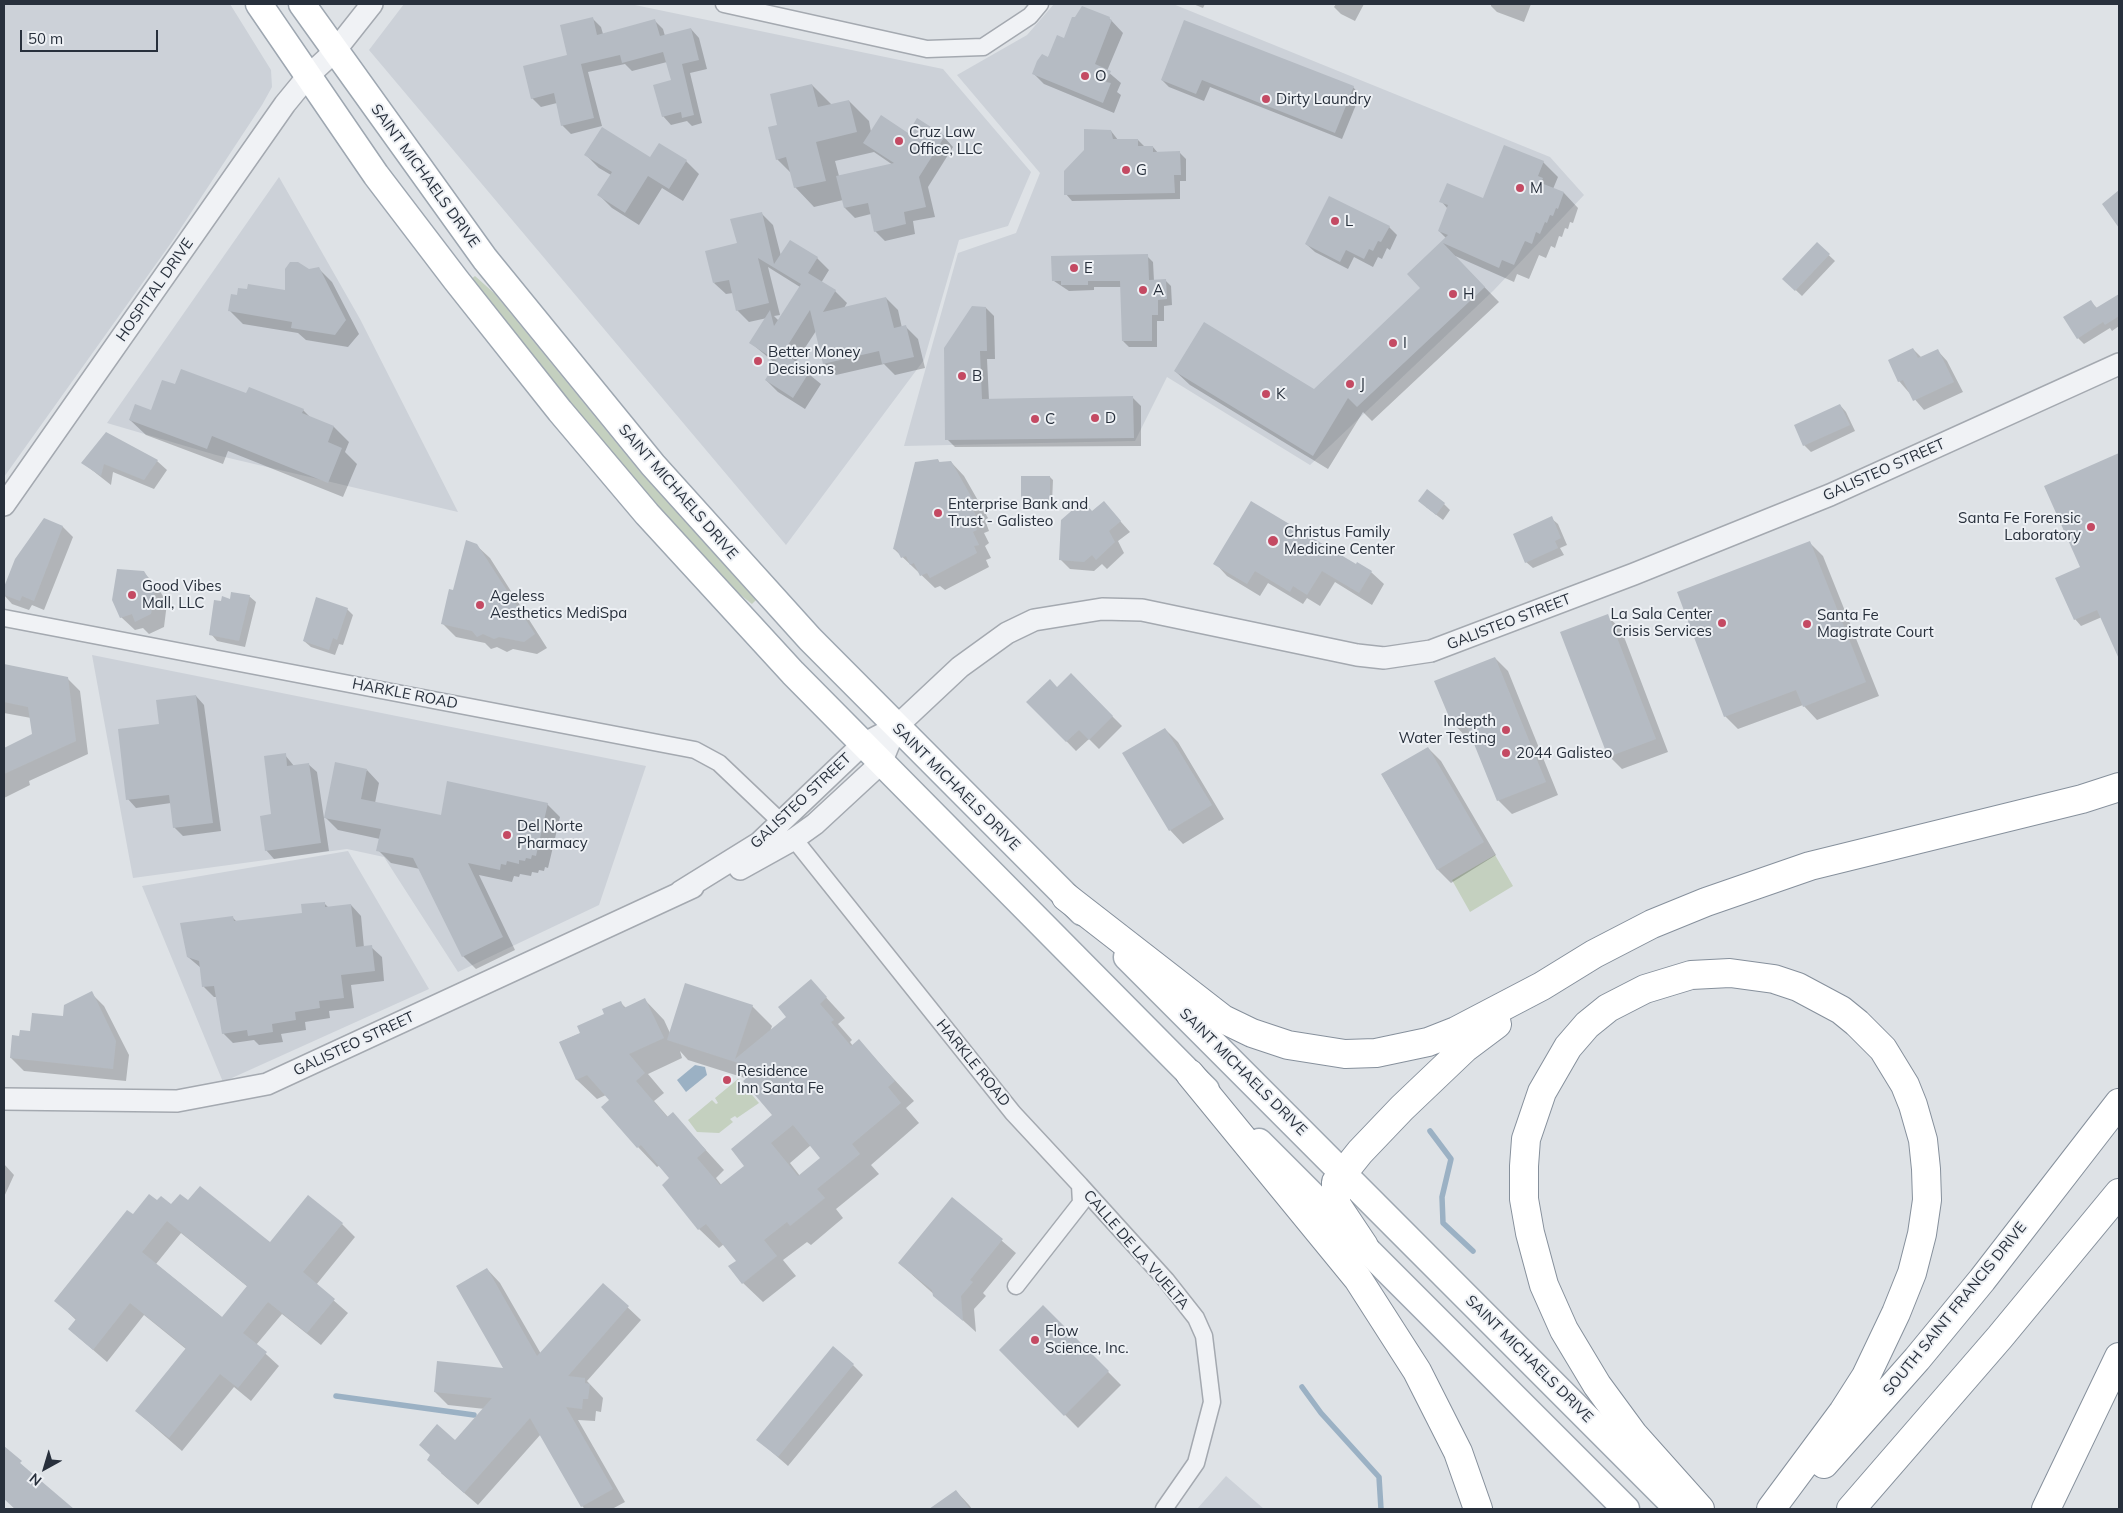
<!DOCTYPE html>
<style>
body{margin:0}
#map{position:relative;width:2123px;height:1513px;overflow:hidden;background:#dee2e6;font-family:Mulish,sans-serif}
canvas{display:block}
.frame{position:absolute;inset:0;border:5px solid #28303c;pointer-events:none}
.north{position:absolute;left:20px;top:1443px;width:50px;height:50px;-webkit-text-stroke:4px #edf0f4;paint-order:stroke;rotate:219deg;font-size:14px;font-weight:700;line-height:20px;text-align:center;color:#28303c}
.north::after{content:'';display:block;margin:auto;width:18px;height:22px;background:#28303c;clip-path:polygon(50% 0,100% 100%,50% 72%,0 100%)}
.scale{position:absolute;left:20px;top:30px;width:138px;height:22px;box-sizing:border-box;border:2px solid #28303c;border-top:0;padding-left:6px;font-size:15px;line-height:18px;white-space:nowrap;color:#28303c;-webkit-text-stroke:4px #edf0f4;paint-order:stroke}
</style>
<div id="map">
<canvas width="2123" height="1513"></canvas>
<div class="frame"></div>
<div class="north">N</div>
<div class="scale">50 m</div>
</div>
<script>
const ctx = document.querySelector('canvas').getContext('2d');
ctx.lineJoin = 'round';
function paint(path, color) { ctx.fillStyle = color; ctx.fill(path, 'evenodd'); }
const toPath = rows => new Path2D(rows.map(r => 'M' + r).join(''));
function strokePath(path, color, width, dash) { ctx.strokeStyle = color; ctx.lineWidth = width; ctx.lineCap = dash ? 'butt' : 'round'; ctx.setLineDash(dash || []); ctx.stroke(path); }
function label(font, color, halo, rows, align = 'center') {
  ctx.font = font + ' Mulish,sans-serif'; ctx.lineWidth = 4; ctx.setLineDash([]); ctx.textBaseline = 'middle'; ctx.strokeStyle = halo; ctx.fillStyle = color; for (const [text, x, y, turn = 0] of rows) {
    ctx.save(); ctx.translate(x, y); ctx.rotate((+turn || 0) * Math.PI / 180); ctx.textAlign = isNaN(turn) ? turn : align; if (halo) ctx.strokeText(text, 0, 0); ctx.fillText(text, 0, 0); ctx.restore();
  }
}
paint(toPath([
 [4,4,230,4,271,70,272,87,262,105,171,243,4,477],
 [404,4,630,4,943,69,1031,172,1008,226,959,240,924,360,786,545,369,50],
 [1054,4,1173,4,1550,157,1584,195,1494,290,1310,465,1167,377,1135,441,904,446,958,253,1016,233,1040,173,957,75,1027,35],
 [279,177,360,319,458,512,216,455,107,423],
 [92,655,646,766,599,905,458,972,384,857,347,849,133,878],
 [348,851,429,989,223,1082,142,886],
 [1226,1476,1264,1509,1197,1509]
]), '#ccd1d8');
paint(toPath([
 [475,276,494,293,640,472,756,600,752,604,733,589,698,552,557,388,470,280],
 [1495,855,1513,886,1470,912,1452,880],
 [738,1079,759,1103,737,1118,735,1116,730,1119,733,1122,719,1133,697,1132,688,1120,712,1100,716,1104,718,1103,715,1098]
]), '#c4d0bf');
paint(toPath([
 [695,1065,705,1067,707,1075,686,1092,677,1080]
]), '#9bb1c4');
paint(toPath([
 [1193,4,1205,4,1203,8],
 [1336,4,1364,4,1355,21,1341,14,1334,7],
 [1491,4,1531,4,1524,22,1497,12,1491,6],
 [592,18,601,27,603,34,655,21,663,29,665,36,691,29,699,38,707,69,690,73,702,123,692,126,687,121,671,125,663,116,673,81,667,62,632,71,625,64,588,72,602,126,571,134,562,125,557,103,541,107,532,98,569,56],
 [1109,18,1123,33,1107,71,1121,83,1117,92,1121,95,1114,113,1044,84,1033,73,1065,39],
 [1185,22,1353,87,1360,95,1342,139,1210,87,1204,101,1169,87,1162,80],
 [812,85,832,105,849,101,869,121,871,132,944,137,953,147,928,187,935,217,913,221,915,234,885,241,875,231,871,214,855,218,845,208,843,200,814,207,795,187,791,173,777,159,779,125],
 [874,152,893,165,839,176,835,161],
 [1111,131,1118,140,1138,140,1144,146,1153,147,1158,153,1180,153,1186,159,1186,181,1180,181,1180,199,1072,201,1066,194],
 [586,155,686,161,699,174,683,201,662,188,639,225,612,208,599,195,611,175,599,168],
 [1543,162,1558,177,1553,189,1564,193,1578,208,1573,223,1570,222,1568,229,1565,228,1562,237,1559,236,1555,248,1551,246,1546,258,1539,255,1529,279,1517,274,1514,282,1453,255,1499,302,1372,421,1363,412,1328,469,1190,385,1175,371,1314,390,1422,288,1409,274,1446,238,1439,231,1448,209,1441,201,1484,200],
 [761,213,773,225,781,256,817,258,829,270,821,283,835,291,847,303,844,308,886,298,898,310,902,328,906,327,918,339,925,368,895,375,884,364,836,375,824,363,816,331,795,363,821,384,805,409,778,392,766,380,776,364,751,343,767,318,749,322,737,310,733,293,726,294,714,283],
 [768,267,800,287,779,321,774,316,780,315],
 [1389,227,1397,235,1390,250,1387,248,1382,259,1378,257,1373,267,1354,257,1348,269,1315,252,1306,244],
 [1817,244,1835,261,1802,296,1784,279],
 [1147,256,1153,262,1154,281,1165,280,1171,286,1172,305,1164,306,1164,321,1157,321,1157,347,1129,347,1123,341,1122,287,1094,287,1094,290,1069,291,1054,281],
 [318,268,332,282,359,334,348,347,306,340,298,333,243,324,230,311,238,296,286,291,309,270],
 [2116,298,2119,302,2119,326,2112,331,2110,328,2084,344,2078,338,2091,302,2098,309],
 [986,308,994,316,995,359,987,359,989,400,1132,397,1141,406,1141,446,955,447,947,439],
 [1913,349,1922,358,1938,351,1947,361,1963,392,1924,410,1899,381],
 [176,386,303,410,311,418,334,427,349,442,345,452,357,464,343,497,228,451,223,464,146,435,130,420,152,412],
 [1840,405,1846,412,1855,431,1811,452,1804,445],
 [106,434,157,461,167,470,154,489,113,472,111,485,83,463],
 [2119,454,2119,641,2117,642,2102,617,2081,626,2075,619,2082,568,2045,487],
 [938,460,941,464,951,462,964,476,988,518,985,520,989,531,984,533,989,543,985,546,991,558,986,560,989,567,945,590,940,586,935,588,894,549],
 [1050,477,1053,480,1052,503,1025,502,1022,499],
 [1104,503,1130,532,1118,541,1124,553,1107,569,1102,564,1094,571,1070,569,1060,559,1079,510,1093,513],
 [1444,504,1450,510,1443,520,1426,507],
 [1551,518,1558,524,1567,545,1560,548,1564,555,1533,568,1526,562],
 [44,519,63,527,73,537,44,610,32,605,29,610,12,604,4,595,4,591,16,560],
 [1810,543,1823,556,1879,696,1817,720,1803,705,1738,729,1725,716],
 [476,545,490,558,547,648,537,654,513,649,507,652,497,647,491,649,485,643,456,637,443,624,454,591],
 [1215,563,1357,566,1371,572,1384,584,1372,605,1335,582,1320,606,1307,598,1303,604,1268,583,1260,596,1227,576],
 [144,573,157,586,167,603,164,627,149,634,143,628,135,630,121,617],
 [249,596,256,602,245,647,217,641,211,634,222,602],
 [347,609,353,615,343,645,339,644,335,655,311,647,304,641],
 [1607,616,1621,629,1668,752,1622,769,1609,756],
 [1495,658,1508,671,1558,795,1512,814,1498,800,1472,734,1466,737,1453,723],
 [4,665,67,678,80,691,88,754,29,781,30,785,4,798,4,749,34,735,31,718,4,713],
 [1071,675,1122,726,1099,749,1089,739,1076,751,1028,702,1057,688],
 [196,696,204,705,221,831,183,836,174,827,171,803,136,808,128,799,161,725],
 [1165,729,1178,742,1224,819,1183,844,1170,830],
 [1428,748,1441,761,1496,855,1451,883,1438,870,1382,775],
 [285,755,294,766,308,764,317,772,329,851,274,859,266,850],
 [367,770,379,783,375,803,442,816,547,804,560,817,548,868,545,867,544,871,539,870,538,873,532,872,531,876,520,874,519,877,514,876,512,882,479,875,515,950,476,969,463,956,420,869,391,863,378,850,380,839,338,830,325,817],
 [324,903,329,908,351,905,361,916,364,948,371,947,382,957,384,981,351,985,354,1008,329,1011,330,1018,305,1022,306,1030,281,1034,283,1042,259,1045,254,1040,233,1043,223,1033,217,997,214,997,204,987,201,968,188,957,233,918,237,922,304,914],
 [811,981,845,1018,838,1024,852,1040,850,1042,853,1046,859,1041,914,1101,906,1108,919,1123,871,1165,879,1174,836,1209,843,1218,811,1245,807,1242,783,1260,796,1276,763,1302,743,1283,738,1261,724,1244,719,1248,699,1229,671,1178,660,1165,657,1167,638,1147,611,1100,606,1095,597,1099,577,1080,560,1042,581,1033,620,1002,626,1008,645,1000,664,1020,670,1033,752,1006,772,1026,770,1032,788,1017],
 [680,1051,688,1060,748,1079,774,1115,746,1166,722,1186,716,1178,724,1170,673,1114,668,1117,654,1101,664,1093,648,1074,682,1058],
 [811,1145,822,1158,800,1176,790,1163],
 [91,993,104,1006,129,1055,126,1081,24,1071,11,1058,20,1037,64,1017],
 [4,1164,14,1175,4,1197],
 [952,1198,1016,1253,983,1293,986,1296,974,1309,976,1332,899,1263],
 [157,1202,171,1206,189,1202,270,1243,342,1224,355,1237,316,1285,348,1313,321,1345,282,1314,256,1345,279,1366,251,1401,234,1387,182,1451,136,1411,186,1349,144,1315,107,1362,69,1329,76,1320,56,1301,133,1216],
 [181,1233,248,1287,223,1318,156,1264],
 [487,1269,500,1283,541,1354,603,1284,641,1320,587,1381,603,1398,601,1412,596,1411,595,1421,578,1420,625,1502,612,1509,585,1509,582,1506,541,1434,478,1505,441,1473,455,1442,485,1409,448,1405,435,1392,505,1370],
 [1043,1306,1121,1385,1078,1428,1001,1350],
 [853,1365,863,1375,788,1466,758,1440],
 [4,1448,28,1471,71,1509,16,1509,12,1506,4,1491],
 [956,1491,969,1505,972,1509,940,1509,937,1505]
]), '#0003');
strokePath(toPath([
 [1430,1131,1451,1159,1442,1197,1443,1223,1473,1251],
 [1302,1387,1321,1413,1379,1477,1381,1509],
 [336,1396,474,1415]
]), '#9bb1c4', 5.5);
paint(toPath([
 [1082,6,1110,17,1109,19,1112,20,1095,64,1111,71,1106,82,1111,83,1103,103,1032,74,1037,61,1042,54,1048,57,1057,35,1064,38,1072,17,1075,17],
 [593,17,597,35,655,19,660,36,691,28,699,60,682,64,694,115,682,118,681,112,662,117,653,85,671,80,663,52,622,63,620,55,581,64,594,118,561,126,554,93,531,99,523,66,567,55,560,25],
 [1184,20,1354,86,1335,133,1202,80,1196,94,1161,80],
 [812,84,818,107,849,100,857,132,816,142,826,181,794,188,786,157,776,160,768,127,777,125,770,94],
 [881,115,908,133,917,118,945,136,919,177,926,207,904,212,906,224,874,232,868,203,844,208,836,176,894,163,863,143],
 [602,127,650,157,659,143,687,160,669,189,648,176,625,213,597,195,612,172,584,155],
 [1084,129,1111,130,1113,139,1138,139,1138,146,1153,146,1153,152,1180,151,1181,175,1174,175,1175,193,1064,195,1064,171,1084,150],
 [1504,145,1544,161,1538,176,1543,178,1541,183,1564,192,1558,209,1556,208,1553,216,1550,215,1547,223,1545,222,1540,234,1536,232,1532,244,1525,241,1514,265,1502,260,1499,268,1443,243,1485,287,1357,407,1348,398,1313,456,1174,371,1204,322,1314,389,1420,288,1407,274,1448,235,1438,231,1448,205,1439,202,1447,183,1483,198],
 [2119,190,2119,228,2102,204],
 [1329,196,1390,226,1381,242,1378,241,1373,251,1369,249,1364,259,1346,250,1340,262,1305,244],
 [762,212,774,264,790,240,818,257,808,273,836,290,823,312,886,297,894,328,906,325,914,357,882,364,879,351,823,364,810,310,783,353,810,371,793,398,765,380,777,361,749,343,770,310,774,326,801,284,758,258,769,303,736,311,729,280,713,283,705,251,737,243,730,219],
 [1817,242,1830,254,1795,291,1782,279],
 [1148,254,1149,280,1166,279,1167,299,1158,300,1158,315,1152,315,1152,341,1122,341,1120,281,1088,281,1088,285,1061,285,1061,281,1052,281,1051,256],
 [290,262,298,262,309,269,319,267,346,320,335,335,291,328,292,322,228,311,231,294,237,295,238,288,247,289,248,284,285,290,285,269],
 [2119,294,2119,316,2105,325,2103,322,2077,339,2063,317,2091,300,2096,308],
 [972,306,986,307,987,351,980,351,982,399,1133,396,1134,438,945,440,944,348],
 [1913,348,1918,358,1938,349,1954,382,1913,401,1903,380,1898,382,1888,360],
 [181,369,246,393,249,387,304,409,302,413,334,426,328,442,342,448,328,483,212,436,207,449,129,420,135,404,151,410,162,380,175,384],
 [1840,404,1850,425,1803,446,1794,425],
 [106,432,158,460,144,480,104,464,101,476,81,463],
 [2119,453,2119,659,2097,610,2074,620,2055,578,2080,567,2044,486],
 [938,459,939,462,951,461,976,505,972,507,977,518,972,520,977,530,973,532,979,545,974,546,977,553,930,578,927,573,920,576,914,563,910,565,906,556,901,558,897,550,893,549,915,462],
 [1021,476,1050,476,1050,500,1021,500],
 [1427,489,1445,503,1436,515,1418,501],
 [1104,501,1121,521,1109,531,1115,542,1096,560,1092,555,1084,562,1059,560,1061,520,1077,506,1079,508,1085,503,1092,511],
 [1251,501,1356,564,1357,562,1372,571,1359,593,1322,571,1307,595,1293,586,1290,592,1255,571,1247,584,1213,564],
 [1552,516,1561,538,1555,541,1558,548,1525,563,1513,534],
 [44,518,63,526,34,601,22,596,20,601,4,595,4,587,15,559],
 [466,540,477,544,535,634,524,642,499,637,494,639,483,634,477,637,472,631,441,624,449,589,453,590],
 [1810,541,1866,682,1803,707,1796,690,1724,717,1677,592],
 [117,569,144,571,155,589,151,614,135,622,132,614,120,618,112,600],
 [231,592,250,595,239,641,209,635,214,600,221,601,222,596,230,599],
 [316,597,348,608,337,640,333,638,329,650,303,641],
 [1608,614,1656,739,1608,757,1560,632],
 [1495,657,1546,782,1497,801,1464,719,1452,724,1434,681],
 [4,664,68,677,76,741,4,774,4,748,32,734,28,707,4,702],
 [1071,673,1113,716,1089,740,1079,730,1066,742,1026,702,1050,679,1057,687],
 [196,695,213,823,173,828,169,795,126,800,118,729,159,724,156,700],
 [1165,728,1212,805,1169,831,1122,753],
 [1428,747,1484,842,1437,870,1381,774],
 [286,753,287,766,309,763,321,843,265,851,260,816,271,814,264,756],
 [335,762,367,769,361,799,441,815,447,781,548,803,536,856,532,855,531,859,526,858,525,861,519,860,519,864,507,861,506,865,501,864,500,870,468,863,503,937,462,957,413,858,376,851,381,829,324,818],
 [325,902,325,907,351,904,356,947,372,945,375,971,341,975,344,998,319,1001,320,1008,295,1012,296,1020,272,1024,273,1032,248,1036,247,1030,222,1034,214,986,202,987,199,961,187,957,180,923,233,916,234,921,302,913,301,904],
 [811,979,827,997,820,1004,834,1020,831,1022,851,1046,859,1039,895,1081,888,1087,901,1103,852,1144,860,1154,817,1189,825,1198,790,1226,787,1222,764,1240,777,1256,742,1284,728,1266,736,1261,706,1224,698,1230,662,1185,669,1178,641,1145,637,1148,601,1107,609,1100,587,1075,576,1080,559,1042,580,1033,577,1026,604,1014,602,1009,621,1001,624,1008,645,998,664,1038,629,1054,645,1073,636,1081,667,1117,673,1112,706,1150,697,1158,720,1185,744,1166,731,1149,772,1115,743,1081,757,1069,667,1040,685,983,753,1005,735,1059,786,1017,778,1007],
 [793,1125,820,1158,798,1176,771,1143],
 [92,991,116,1041,113,1069,10,1058,12,1035,19,1036,20,1030,30,1031,32,1013,63,1016,64,1005],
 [200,1186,270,1242,308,1195,343,1223,303,1272,335,1299,307,1333,268,1302,243,1333,267,1352,238,1388,220,1374,169,1438,135,1411,186,1348,130,1303,93,1350,68,1329,76,1319,54,1301,127,1210,133,1214,149,1194,157,1200,161,1196,171,1204,180,1194,188,1200],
 [167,1221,247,1286,222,1317,142,1252],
 [952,1197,1003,1239,970,1280,973,1282,961,1296,963,1321,933,1296,932,1290,898,1263],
 [487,1268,537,1356,603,1283,629,1306,568,1376,585,1378,585,1383,590,1384,588,1399,583,1399,582,1409,566,1407,613,1489,581,1507,530,1418,464,1493,427,1460,430,1455,419,1445,437,1424,455,1440,492,1398,434,1392,437,1361,503,1368,456,1286],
 [1043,1305,1109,1371,1064,1416,999,1350],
 [833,1346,854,1364,778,1457,756,1440],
 [4,1446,22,1461,20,1463,74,1509,15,1509,4,1499],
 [956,1490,970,1509,929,1509]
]), '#b5bbc3');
const minor = toPath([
 [724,4,927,49,983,47,1030,16,1040,4],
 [4,618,695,750,719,763,781,822],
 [794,839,1013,1113,1080,1185,1081,1203,1016,1286],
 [1080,1185,1166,1280,1196,1318,1204,1336,1212,1402,1196,1463,1164,1509]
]);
const tertiary = toPath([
 [4,505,285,104,308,76,334,52,372,4],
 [740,869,794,839,815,824,881,763,896,727],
 [680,892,759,843,863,744,896,727,960,667,1007,633,1034,620,1102,609,1142,610,1357,655,1384,658,1431,651,1634,574,1830,495,2119,364],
 [4,1099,177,1101,267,1084,693,887]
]);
const primary = toPath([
 [259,4,376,175,456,280,560,411,647,514,793,673,1206,1090],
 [302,4,485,259,653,465,810,639,1082,912],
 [1127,957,1678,1509],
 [1259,1142,1626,1509]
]);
const trunk = toPath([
 [1066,897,1223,1019,1252,1033,1288,1045,1345,1054,1376,1053,1428,1042,1456,1031,1542,986,1594,954,1652,924,1706,902,1810,866,2082,799,2119,787],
 [1190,1074,1358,1279,1417,1371,1458,1452,1478,1509],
 [1364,1246,1336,1204,1336,1182,1360,1152,1402,1108,1465,1048,1497,1024],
 [1824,1464,1917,1359,1982,1280,2119,1103],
 [1700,1509,1633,1434,1597,1385,1564,1330,1544,1285,1530,1233,1524,1199,1524,1166,1526,1139,1542,1092,1568,1047,1587,1025,1608,1008,1645,989,1691,975,1730,973,1774,979,1798,987,1841,1010,1857,1023,1883,1049,1905,1085,1913,1105,1923,1140,1926,1169,1927,1200,1922,1234,1912,1273,1896,1313,1866,1376,1843,1412,1771,1509],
 [1851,1509,2000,1337,2119,1193],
 [2046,1509,2119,1357]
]);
strokePath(minor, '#a4a9b0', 19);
strokePath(tertiary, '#a4a9b0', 24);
strokePath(primary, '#9ea7b1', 29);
strokePath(trunk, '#86909c', 30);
strokePath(minor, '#f0f2f5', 16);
strokePath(tertiary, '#f0f2f5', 21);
strokePath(primary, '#fff', 26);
strokePath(trunk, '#fff', 28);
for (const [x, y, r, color] of [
 [1085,76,5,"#c44a63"],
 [1266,99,5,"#c44a63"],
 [899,141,5,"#c44a63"],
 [1126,170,5,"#c44a63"],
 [1520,188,5,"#c44a63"],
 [1335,221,5,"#c44a63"],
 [1074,268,5,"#c44a63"],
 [1143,290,5,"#c44a63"],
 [1453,294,5,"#c44a63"],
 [1393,343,5,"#c44a63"],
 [758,361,5,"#c44a63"],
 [962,376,5,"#c44a63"],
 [1350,384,5,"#c44a63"],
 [1266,394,5,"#c44a63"],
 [1095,418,5,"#c44a63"],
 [1035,419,5,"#c44a63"],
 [938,513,5,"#c44a63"],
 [2091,527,5,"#c44a63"],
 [1273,541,6,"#c44a63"],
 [132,595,5,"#c44a63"],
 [480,605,5,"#c44a63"],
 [1722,623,5,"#c44a63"],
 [1807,624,5,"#c44a63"],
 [1506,730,5,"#c44a63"],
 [1506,753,5,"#c44a63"],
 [507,835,5,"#c44a63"],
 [727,1080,5,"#c44a63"],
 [1035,1340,5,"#c44a63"]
]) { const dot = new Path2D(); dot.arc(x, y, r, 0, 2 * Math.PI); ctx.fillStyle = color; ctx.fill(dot); strokePath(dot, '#edf0f4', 2); }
label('15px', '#28303c', '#edf0f4', [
 ["O",1095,76],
 ["Dirty Laundry",1276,99],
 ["Cruz Law",909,132],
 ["Office, LLC",909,149],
 ["G",1136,170],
 ["M",1530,188],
 ["L",1345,221],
 ["E",1084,268],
 ["A",1153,290],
 ["H",1463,294],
 ["I",1403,343],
 ["Better Money",768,352],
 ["Decisions",768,369],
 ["B",972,376],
 ["J",1360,384],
 ["K",1276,394],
 ["D",1105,418],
 ["C",1045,419],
 ["Enterprise Bank and",948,504],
 ["Trust - Galisteo",948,521],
 ["Santa Fe Forensic",2081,518,"right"],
 ["Laboratory",2081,535,"right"],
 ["Christus Family",1284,532],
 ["Medicine Center",1284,549],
 ["Good Vibes",142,586],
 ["Mall, LLC",142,603],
 ["Ageless",490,596],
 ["Aesthetics MediSpa",490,613],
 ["La Sala Center",1712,614,"right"],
 ["Crisis Services",1712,631,"right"],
 ["Santa Fe",1817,615],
 ["Magistrate Court",1817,632],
 ["Indepth",1496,721,"right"],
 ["Water Testing",1496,738,"right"],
 ["2044 Galisteo",1516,753],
 ["Del Norte",517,826],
 ["Pharmacy",517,843],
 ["Residence",737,1071],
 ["Inn Santa Fe",737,1088],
 ["Flow",1045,1331],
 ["Science, Inc.",1045,1348]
], 'left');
label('15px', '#28303c', '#edf0f4', [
 ["SAINT MICHAELS DRIVE",425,176,54],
 ["HOSPITAL DRIVE",155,290,-55],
 ["GALISTEO STREET",1884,470,-24],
 ["SAINT MICHAELS DRIVE",678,492,49],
 ["GALISTEO STREET",1509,622,-21],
 ["HARKLE ROAD",405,694,11],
 ["SAINT MICHAELS DRIVE",956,787,45],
 ["GALISTEO STREET",801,801,-43],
 ["GALISTEO STREET",354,1044,-25],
 ["HARKLE ROAD",973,1063,51],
 ["SAINT MICHAELS DRIVE",1243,1072,45],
 ["CALLE DE LA VUELTA",1136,1250,49],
 ["SOUTH SAINT FRANCIS DRIVE",1955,1309,-51],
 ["SAINT MICHAELS DRIVE",1529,1359,45]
]);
</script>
